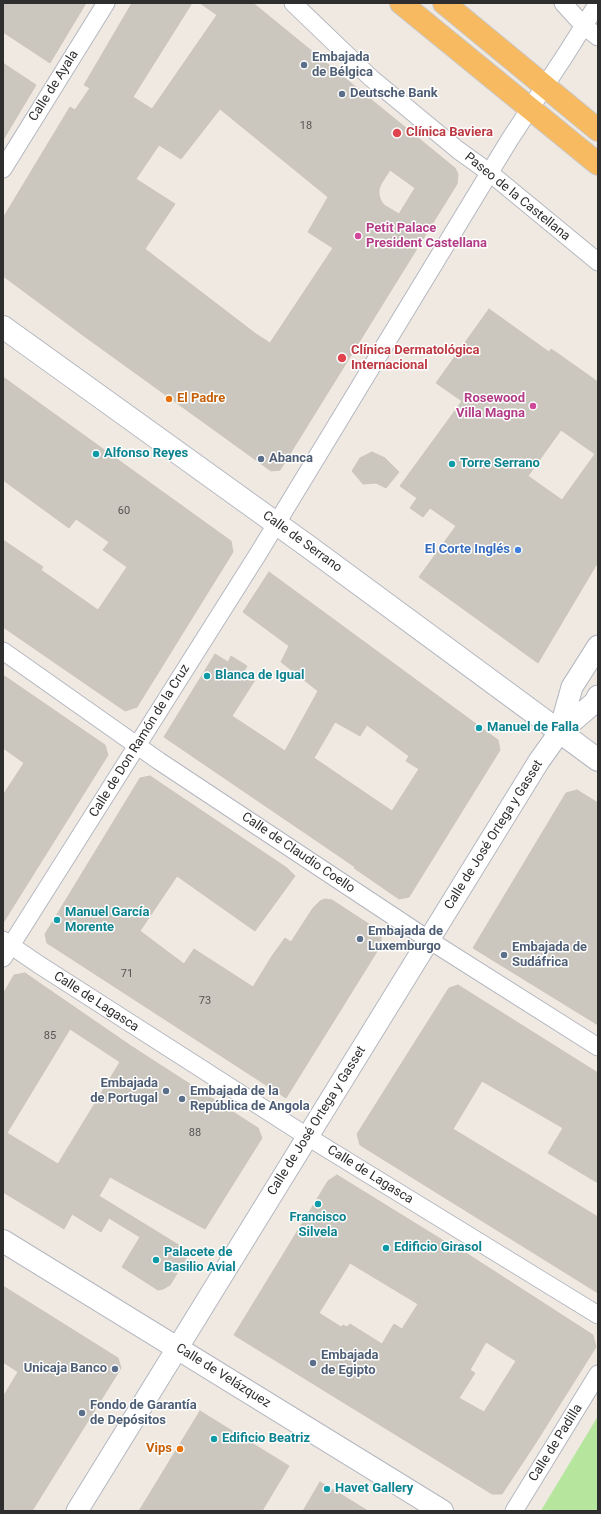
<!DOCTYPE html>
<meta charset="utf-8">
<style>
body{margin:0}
#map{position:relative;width:601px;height:1514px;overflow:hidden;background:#efe9e1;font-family:Roboto,sans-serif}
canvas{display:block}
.frame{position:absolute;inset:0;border:4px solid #2e2e2e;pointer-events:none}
</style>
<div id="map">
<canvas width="601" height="1514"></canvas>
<div class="frame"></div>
</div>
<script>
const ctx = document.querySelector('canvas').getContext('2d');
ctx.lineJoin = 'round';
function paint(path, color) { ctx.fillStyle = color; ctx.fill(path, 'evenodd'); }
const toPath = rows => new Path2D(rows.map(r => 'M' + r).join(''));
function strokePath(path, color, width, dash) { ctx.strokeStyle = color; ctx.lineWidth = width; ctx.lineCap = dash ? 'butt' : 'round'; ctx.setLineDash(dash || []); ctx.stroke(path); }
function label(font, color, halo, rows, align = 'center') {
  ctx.font = font + ' Roboto,sans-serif'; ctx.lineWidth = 3; ctx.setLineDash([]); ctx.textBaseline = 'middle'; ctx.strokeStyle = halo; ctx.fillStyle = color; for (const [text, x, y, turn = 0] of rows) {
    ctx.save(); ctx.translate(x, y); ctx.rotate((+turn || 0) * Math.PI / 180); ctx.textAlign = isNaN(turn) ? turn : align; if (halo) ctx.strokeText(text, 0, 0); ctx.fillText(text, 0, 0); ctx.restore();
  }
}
paint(toPath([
 [598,1416,598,1511,541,1511,542,1509]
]), '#b6e59e');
const building = toPath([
 [3,3,86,3,50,63,3,32,3,3],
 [132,3,192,3,133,97,152,109,217,15,200,3,253,3,455,168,458,174,457,184,280,470,271,471,84,336,3,276,3,218,70,107,75,110,90,88,84,85,132,3],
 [220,109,328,197,308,232,333,248,270,343,256,334,145,249,175,204,136,179,159,145,181,159,220,109],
 [390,170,415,188,399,214,384,205,381,201,379,195,379,189,381,184,390,170],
 [3,63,36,85,3,140,3,63],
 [489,309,549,352,551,349,557,353,598,382,598,562,538,663,419,577,456,526,430,508,423,517,410,508,417,498,400,486,462,401,436,383,489,309],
 [561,430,595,454,562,500,528,476,561,430],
 [3,377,231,541,233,552,137,707,125,711,3,627,3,540,43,567,41,570,98,610,127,567,103,550,109,542,76,519,69,528,3,480,3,377],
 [372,452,385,458,399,472,386,488,376,483,363,484,352,471,360,458,372,452],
 [269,572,498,740,500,750,409,897,399,899,354,868,355,867,164,737,215,654,228,662,231,656,247,666,243,673,255,680,232,716,285,751,318,691,281,662,289,646,243,612,269,572],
 [335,722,360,736,367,725,409,756,406,761,419,769,392,811,314,758,335,722],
 [3,675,105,745,108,755,3,923,3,795,24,763,3,748,3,675],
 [150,776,287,868,295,876,255,931,177,876,140,931,184,964,194,949,253,987,272,956,285,938,291,942,313,908,320,901,325,899,332,900,378,930,381,934,381,945,286,1098,47,943,45,934,140,778,150,776],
 [577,790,598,803,598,1025,473,948,566,793,577,790],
 [25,973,131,1046,258,1128,262,1138,205,1229,110,1177,99,1196,190,1252,170,1285,163,1289,158,1290,122,1267,140,1237,109,1218,101,1232,72,1214,64,1229,3,1192,3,994,14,975,25,973],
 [70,1029,120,1062,58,1164,7,1133,70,1029],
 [458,985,598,1073,598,1183,548,1153,563,1128,482,1081,453,1129,598,1217,598,1293,360,1145,357,1134,449,988,458,985],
 [337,1175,465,1254,466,1253,593,1335,596,1347,535,1444,502,1494,492,1494,234,1335,328,1181,337,1175],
 [350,1263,418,1304,402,1329,394,1324,382,1344,350,1324,347,1327,343,1325,341,1327,319,1313,350,1263],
 [486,1342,516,1361,484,1412,459,1398,475,1373,470,1370,486,1342],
 [3,1286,118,1358,121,1368,32,1511,3,1511,3,1397,18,1372,3,1362,3,1286],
 [200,1411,289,1466,262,1511,139,1511,200,1411],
 [320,1482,342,1495,368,1511,303,1511,320,1482]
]);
paint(building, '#cbc7bf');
strokePath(building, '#cbc5ba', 1);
const minor = toPath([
 [293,3,371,78,458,150,490,173,598,262],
 [563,3,584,26,598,37],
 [3,169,106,3],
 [3,651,159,761,429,940,598,1047],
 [3,940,38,964,308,1137,598,1315],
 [3,958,258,554,510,139,566,54,598,3],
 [514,1511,598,1374]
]);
const tertiary = toPath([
 [559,733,572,687,598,646],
 [77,1511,539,761,559,733,595,702,598,696]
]);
const secondary = toPath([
 [3,327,309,547,598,760],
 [3,1241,442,1511]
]);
const trunk = toPath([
 [401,3,598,164],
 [444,3,598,130]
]);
strokePath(minor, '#b4b7c1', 19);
strokePath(tertiary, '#b4b7c1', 23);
strokePath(secondary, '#b4b7c1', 24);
strokePath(trunk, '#c9c9c9', 24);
strokePath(minor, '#fff', 17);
strokePath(tertiary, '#fff', 21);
strokePath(secondary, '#fff', 22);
strokePath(trunk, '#f8ba60', 22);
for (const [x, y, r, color] of [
 [304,65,4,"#5c6f8a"],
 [342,94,4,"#5c6f8a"],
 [397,133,5,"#e0444e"],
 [358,236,4,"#d1479c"],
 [342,358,5,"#e0444e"],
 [169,399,4,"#e8710a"],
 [533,406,4,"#d1479c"],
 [96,454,4,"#0f9aa8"],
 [261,459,4,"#5c6f8a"],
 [452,464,4,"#0f9aa8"],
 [518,550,4,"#3f7fe0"],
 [207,676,4,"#0f9aa8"],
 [479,728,4,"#0f9aa8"],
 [57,920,4,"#0f9aa8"],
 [360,939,4,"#5c6f8a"],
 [504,955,4,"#5c6f8a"],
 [166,1091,4,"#5c6f8a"],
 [182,1099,4,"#5c6f8a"],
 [318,1204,4,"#0f9aa8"],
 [386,1248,4,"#0f9aa8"],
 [156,1260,4,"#0f9aa8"],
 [313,1363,4,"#5c6f8a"],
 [115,1369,4,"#5c6f8a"],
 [82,1413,4,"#5c6f8a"],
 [214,1439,4,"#0f9aa8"],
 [180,1449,4,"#e8710a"],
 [327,1489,4,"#0f9aa8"]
]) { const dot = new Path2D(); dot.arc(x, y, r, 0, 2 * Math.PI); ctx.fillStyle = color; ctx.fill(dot); strokePath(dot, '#fff', 1.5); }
label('11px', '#555452', null, [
 ["18",306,126],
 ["60",124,511],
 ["71",127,974],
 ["73",205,1001],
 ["85",50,1036],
 ["88",195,1133]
]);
label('bold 13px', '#4e5e75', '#fff', [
 ["Embajada",312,58],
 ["de Bélgica",312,73],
 ["Deutsche Bank",350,94],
 ["Abanca",269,459],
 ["Embajada de",368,932],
 ["Luxemburgo",368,947],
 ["Embajada de",512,948],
 ["Sudáfrica",512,963],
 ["Embajada",158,1084,"right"],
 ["de Portugal",158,1099,"right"],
 ["Embajada de la",190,1092],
 ["República de Angola",190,1107],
 ["Embajada",321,1356],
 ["de Egipto",321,1371],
 ["Unicaja Banco",107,1369,"right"],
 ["Fondo de Garantía",90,1406],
 ["de Depósitos",90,1421]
], 'left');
label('13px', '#2e2e2e', '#fff', [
 ["Calle de Ayala",54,86,-58],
 ["Paseo de la Castellana",517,197,39],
 ["Calle de Serrano",302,542,36],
 ["Calle de Don Ramón de la Cruz",140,741,-58],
 ["Calle de José Ortega y Gasset",494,835,-58],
 ["Calle de Claudio Coello",298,853,34],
 ["Calle de Lagasca",96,1002,33],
 ["Calle de José Ortega y Gasset",317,1121,-58],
 ["Calle de Lagasca",370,1175,32],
 ["Calle de Velázquez",223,1376,32],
 ["Calle de Padilla",556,1443,-58]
]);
label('bold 13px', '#be3a42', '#fff', [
 ["Clínica Baviera",406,133],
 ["Clínica Dermatológica",351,351],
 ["Internacional",351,366]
], 'left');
label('bold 13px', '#b23c85', '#fff', [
 ["Petit Palace",366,229],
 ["President Castellana",366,244],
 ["Rosewood",525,399,"right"],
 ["Villa Magna",525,414,"right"]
], 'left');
label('bold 13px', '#c56008', '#fff', [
 ["El Padre",177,399],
 ["Vips",172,1449,"right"]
], 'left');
label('bold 13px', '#0d838f', '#fff', [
 ["Alfonso Reyes",104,454],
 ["Torre Serrano",460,464],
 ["Blanca de Igual",215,676],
 ["Manuel de Falla",487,728],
 ["Manuel García",65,913],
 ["Morente",65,928],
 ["Francisco",318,1218,"center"],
 ["Silvela",318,1233,"center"],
 ["Edificio Girasol",394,1248],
 ["Palacete de",164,1253],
 ["Basilio Avial",164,1268],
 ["Edificio Beatriz",222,1439],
 ["Havet Gallery",335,1489]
], 'left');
label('bold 13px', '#366cbe', '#fff', [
 ["El Corte Inglés",510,550]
], 'right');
</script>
